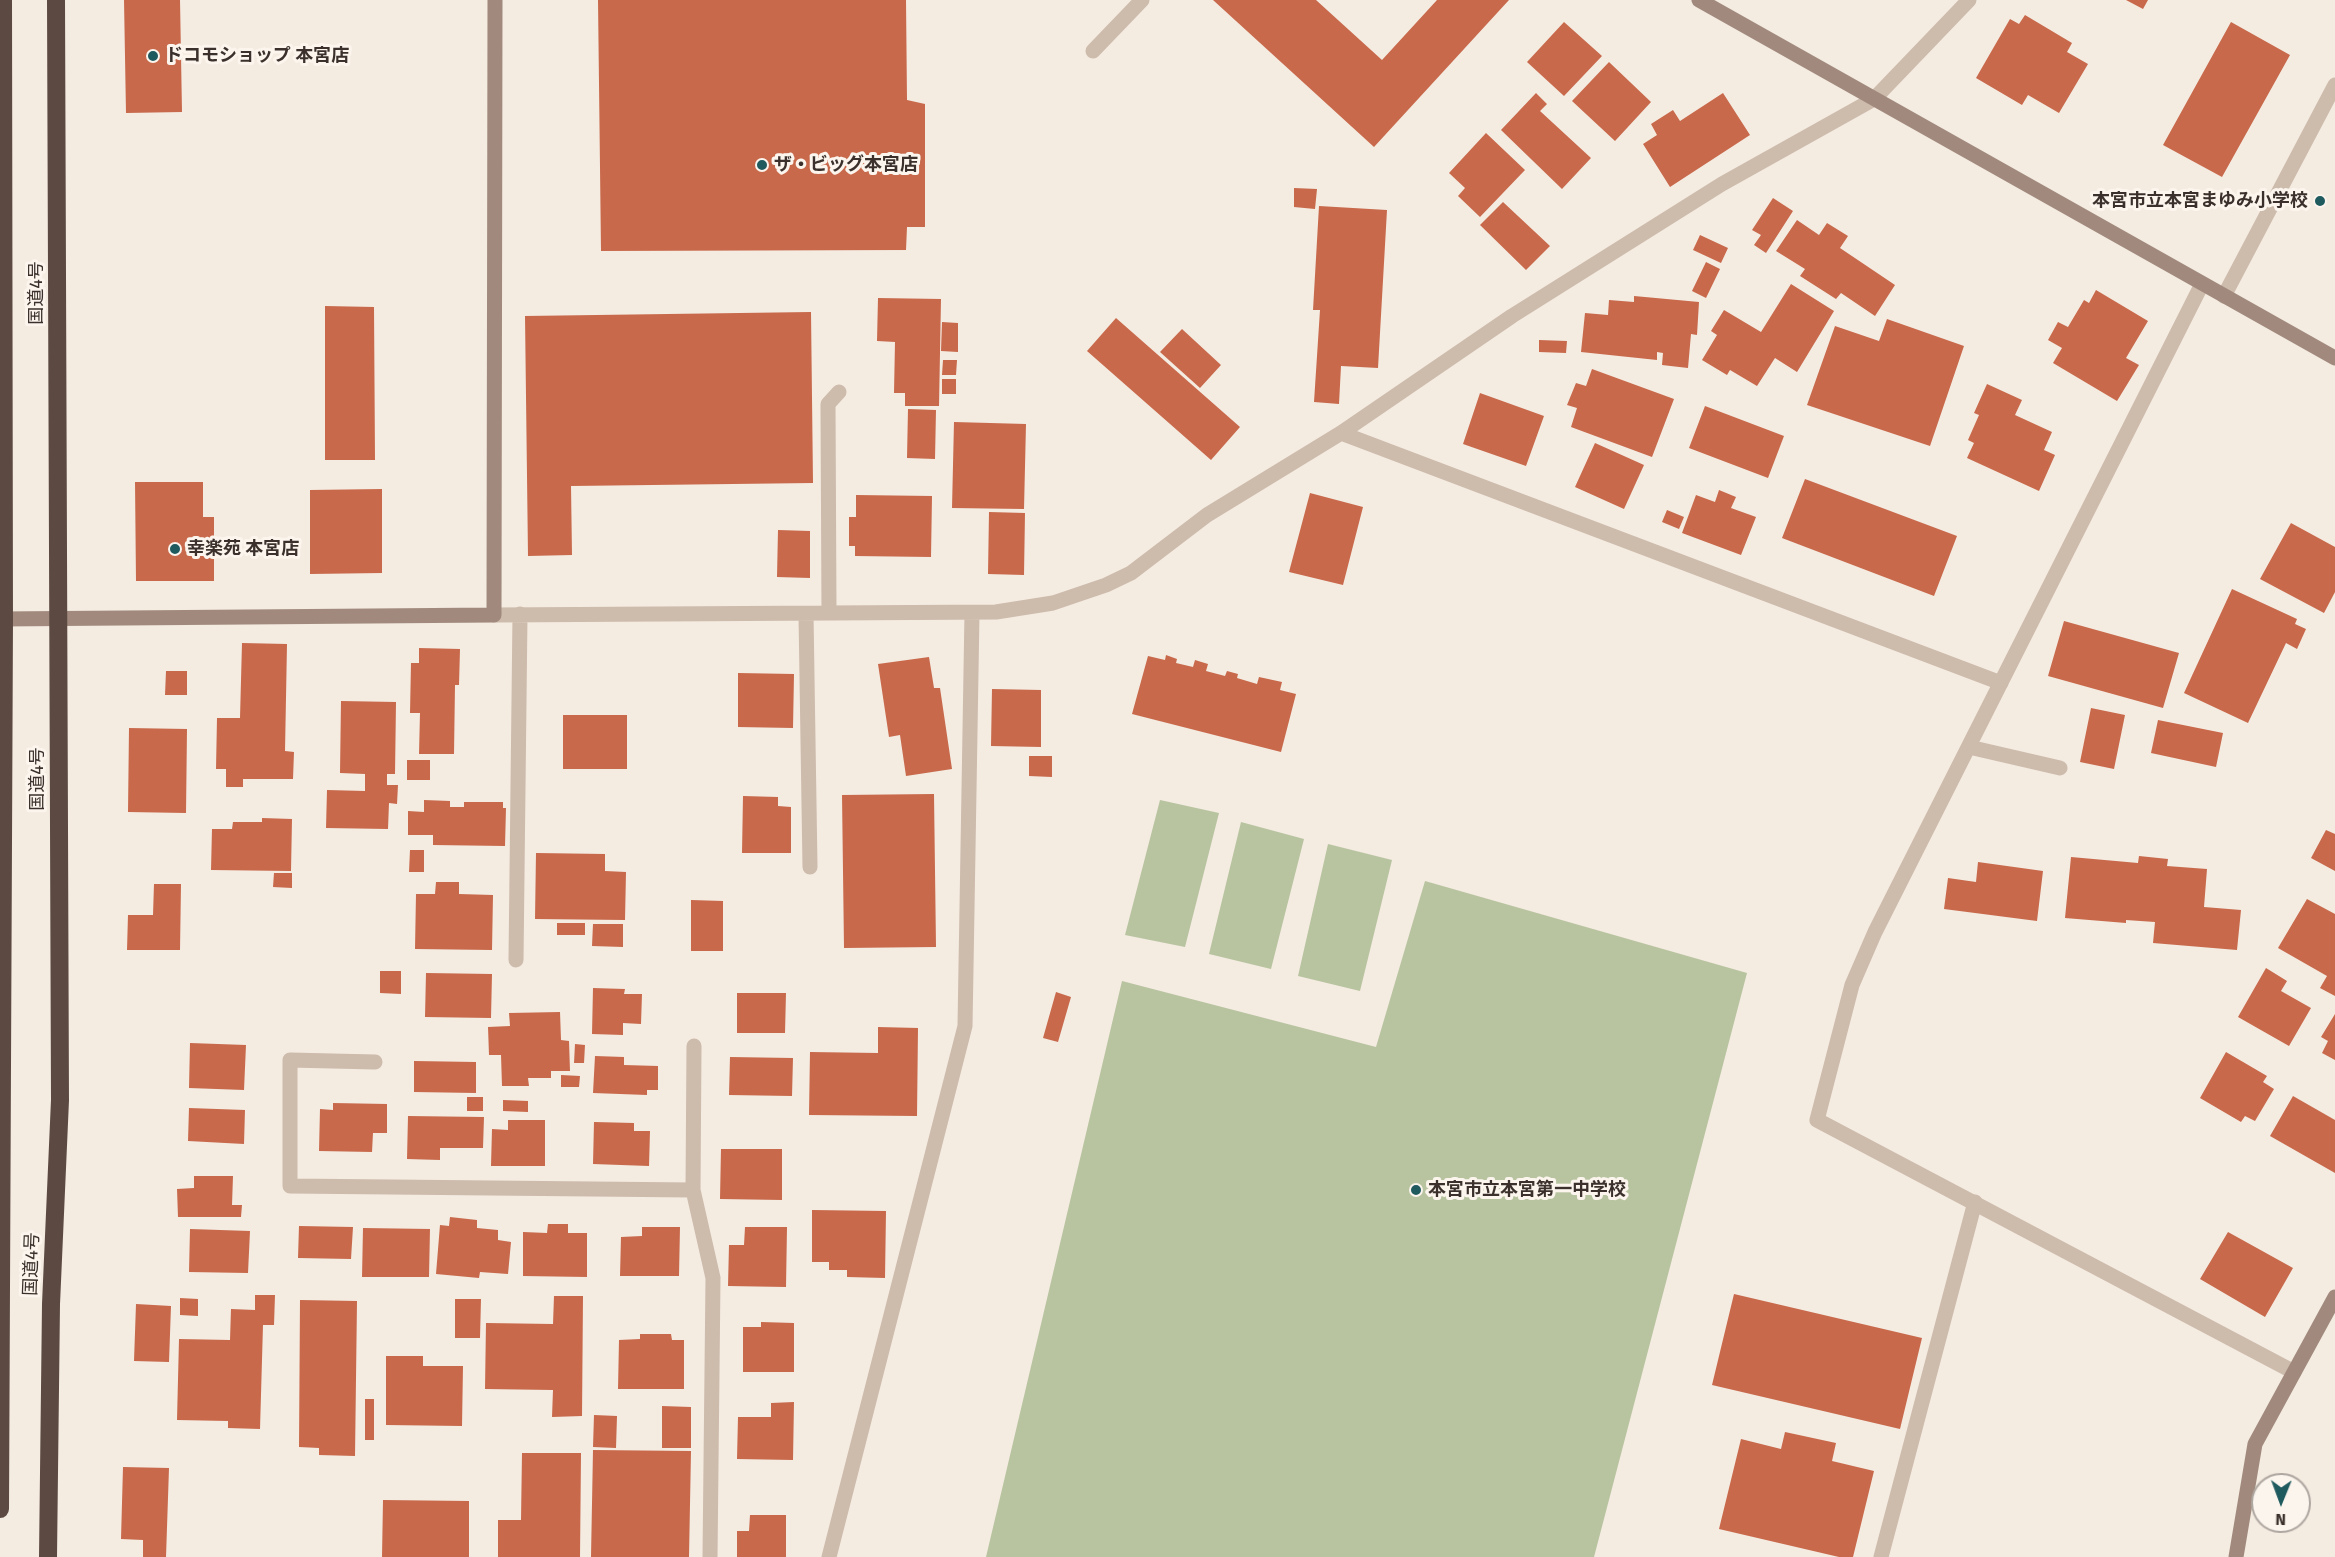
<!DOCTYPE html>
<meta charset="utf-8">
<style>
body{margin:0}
#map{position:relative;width:2335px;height:1557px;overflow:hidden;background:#f4ebe1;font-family:"Fira Sans",sans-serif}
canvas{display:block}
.north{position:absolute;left:2251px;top:1473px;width:60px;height:60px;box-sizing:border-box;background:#fbf5ee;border:2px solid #aea6a0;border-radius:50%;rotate:181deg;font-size:16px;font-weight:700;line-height:24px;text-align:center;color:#3b302b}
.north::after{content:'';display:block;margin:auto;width:21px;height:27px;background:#1f5a5e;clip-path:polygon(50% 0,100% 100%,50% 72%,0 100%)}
</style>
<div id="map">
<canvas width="2335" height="1557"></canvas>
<div class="north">N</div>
</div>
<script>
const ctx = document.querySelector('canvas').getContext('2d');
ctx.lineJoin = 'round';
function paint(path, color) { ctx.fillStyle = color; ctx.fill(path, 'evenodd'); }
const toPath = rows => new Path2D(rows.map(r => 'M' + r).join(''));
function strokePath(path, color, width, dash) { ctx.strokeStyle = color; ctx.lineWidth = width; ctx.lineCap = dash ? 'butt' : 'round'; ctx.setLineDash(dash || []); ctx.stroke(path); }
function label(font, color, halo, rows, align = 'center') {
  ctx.font = font + ' "Fira Sans","Noto Sans JP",sans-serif'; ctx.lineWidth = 6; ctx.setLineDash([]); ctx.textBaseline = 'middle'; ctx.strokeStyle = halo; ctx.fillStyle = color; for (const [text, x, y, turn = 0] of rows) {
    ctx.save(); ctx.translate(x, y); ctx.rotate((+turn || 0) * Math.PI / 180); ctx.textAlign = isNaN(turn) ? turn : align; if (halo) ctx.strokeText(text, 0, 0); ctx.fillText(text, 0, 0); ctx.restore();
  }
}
paint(toPath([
 [1160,800,1219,813,1185,947,1125,935],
 [1241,822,1304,839,1271,969,1209,954],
 [1328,844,1392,860,1360,991,1298,976],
 [1425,881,1747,973,1594,1557,986,1557,1122,981,1376,1047]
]), '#b8c4a0');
paint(toPath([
 [124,0,180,0,182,112,126,113],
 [598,0,906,0,907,100,925,104,925,227,907,227,906,250,601,251],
 [1213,0,1316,0,1382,60,1437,0,1509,0,1374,147],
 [2126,0,2148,0,2143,9],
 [2025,15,2072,43,2067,52,2088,64,2059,113,2028,95,2022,105,1976,78,2010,19,2019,24],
 [1564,22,1602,56,1564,96,1527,62],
 [2231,22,2290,55,2222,177,2163,145],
 [1609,62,1651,102,1615,141,1572,101],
 [1536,93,1547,104,1540,111,1591,158,1562,189,1501,130],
 [1723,93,1750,135,1670,187,1643,144,1657,135,1651,124,1673,110,1680,121],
 [1486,133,1525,170,1480,217,1458,196,1465,188,1449,173],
 [1294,188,1317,189,1315,209,1294,207],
 [1773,198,1793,211,1766,253,1754,245,1761,235,1752,230],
 [1503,202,1550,246,1526,270,1480,225],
 [1319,206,1387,210,1378,368,1341,366,1339,404,1314,402,1320,310,1313,310],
 [1797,220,1819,235,1827,223,1848,236,1840,248,1895,285,1875,316,1841,293,1836,299,1800,276,1805,269,1776,251],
 [1700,235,1728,248,1721,263,1693,250],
 [1706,262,1720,269,1706,298,1692,291],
 [1791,284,1834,311,1797,372,1775,358,1757,386,1730,370,1727,375,1702,360,1717,335,1711,331,1724,310,1761,332],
 [2096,290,2148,321,2126,358,2139,365,2117,401,2053,363,2062,348,2048,340,2058,322,2068,327,2084,300,2089,303],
 [1634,296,1699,302,1697,335,1691,334,1688,368,1662,365,1663,353,1657,352,1657,360,1581,352,1585,313,1608,315,1609,300,1634,302],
 [878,298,941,299,939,406,905,406,905,393,894,393,895,342,877,341],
 [325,306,374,307,375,460,325,460],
 [811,312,813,483,571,486,572,555,528,556,525,316],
 [1116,318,1240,427,1211,460,1087,351],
 [1887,319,1964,346,1930,446,1807,405,1835,326,1879,341],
 [942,322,958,323,958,352,941,351],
 [1182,329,1221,365,1200,388,1160,352],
 [1539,340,1567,341,1566,353,1539,352],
 [943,360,957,360,956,375,942,375],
 [1592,369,1674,399,1652,457,1571,427,1577,408,1567,405,1576,383,1586,386],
 [942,379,956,379,956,394,942,394],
 [1987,384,2022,400,2015,415,2052,432,2044,450,2055,455,2039,491,1967,458,1974,443,1968,440,1979,415,1974,413],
 [1480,393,1544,416,1526,466,1463,444],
 [1705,406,1784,436,1768,478,1689,448],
 [908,409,936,410,935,459,907,458],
 [954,422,1026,424,1024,509,952,508],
 [1595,443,1644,465,1624,509,1575,487],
 [1805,479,1957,536,1934,596,1782,538],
 [135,482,203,482,203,517,214,517,214,581,136,581],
 [382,489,382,573,310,574,310,490],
 [1719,490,1736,497,1731,508,1756,517,1741,555,1682,533,1696,495,1715,502],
 [1310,493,1363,507,1343,585,1289,572],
 [856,495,932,496,931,557,855,556,855,546,849,546,849,517,856,517],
 [1667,510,1684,517,1679,529,1662,522],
 [989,512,1025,513,1024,575,988,574],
 [2291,523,2335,547,2335,592,2324,613,2260,579],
 [778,530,810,531,810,578,777,577],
 [2232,589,2297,619,2295,624,2306,629,2297,649,2286,643,2248,723,2184,693],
 [2064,621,2179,653,2163,708,2048,676],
 [242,643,287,644,285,751,294,752,293,779,243,779,243,787,226,787,226,769,216,769,217,718,240,718],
 [419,648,460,649,459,685,455,685,454,754,419,754,420,713,410,713,411,663,419,663],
 [1166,655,1177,659,1176,663,1193,667,1195,660,1208,664,1206,671,1225,676,1227,671,1238,674,1237,678,1257,684,1259,677,1282,682,1280,690,1296,694,1281,752,1132,714,1148,656,1165,660],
 [929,657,934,688,940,688,952,769,906,776,900,735,889,737,878,664],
 [166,671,187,671,187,695,165,695],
 [738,673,794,674,793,728,738,727],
 [992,689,1041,690,1041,747,991,746],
 [341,701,396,702,395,774,387,774,387,785,398,785,397,804,389,803,388,829,326,828,327,790,365,791,365,774,340,773],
 [2091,708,2125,715,2114,769,2080,762],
 [563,715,627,715,627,769,563,769],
 [2158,720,2223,733,2216,767,2151,753],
 [129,728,187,729,186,813,128,812],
 [1029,756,1052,756,1052,777,1029,776],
 [407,760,430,760,430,780,407,780],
 [934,794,936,947,844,948,842,795],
 [743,796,778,797,778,806,791,807,791,853,742,853],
 [424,800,450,801,450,807,464,807,464,802,503,802,503,808,506,808,505,846,433,845,433,835,408,835,408,811,424,812],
 [262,818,292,819,291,871,211,870,212,829,232,829,233,822,262,822],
 [2326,830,2335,834,2335,871,2311,858],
 [410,850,424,850,424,872,409,872],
 [536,853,605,854,605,871,626,872,625,920,535,919],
 [2139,856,2168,859,2167,866,2207,869,2204,907,2241,910,2237,950,2153,943,2155,922,2126,920,2126,923,2065,918,2071,857,2138,863],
 [1978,862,2043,871,2037,921,1944,909,1948,878,1976,882],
 [274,873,292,873,292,888,273,887],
 [436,882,459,882,459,894,493,895,492,950,415,949,416,894,435,894],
 [154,884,181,884,180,950,127,950,128,915,153,915],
 [2307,899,2335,914,2335,996,2320,988,2327,976,2278,948],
 [691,900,723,901,723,951,691,951],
 [557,923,585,923,585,935,557,935],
 [593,924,623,924,623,947,592,946],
 [2266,968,2287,981,2281,991,2311,1008,2289,1046,2238,1017],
 [380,971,401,971,401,994,380,993],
 [426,973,492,974,491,1018,425,1017],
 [593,988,625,989,624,994,642,994,641,1024,623,1023,623,1035,592,1034],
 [1056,992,1071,997,1058,1042,1043,1038],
 [737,993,786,993,785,1033,737,1033],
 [560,1012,561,1040,569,1041,570,1071,551,1071,551,1078,528,1078,529,1086,502,1086,501,1055,489,1055,488,1027,510,1026,509,1013],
 [2335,1014,2335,1060,2322,1053,2328,1041,2321,1037],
 [878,1027,918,1028,917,1116,809,1115,810,1052,878,1053],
 [190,1043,246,1045,244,1090,189,1088],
 [575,1044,585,1045,584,1063,574,1063],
 [2226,1052,2267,1076,2263,1082,2274,1089,2255,1121,2245,1116,2241,1122,2200,1098],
 [595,1056,624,1057,624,1065,658,1066,658,1090,647,1090,647,1095,593,1093],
 [730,1057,793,1058,792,1096,729,1095],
 [414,1061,476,1062,476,1093,414,1092],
 [561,1075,580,1076,579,1087,561,1087],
 [2293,1096,2335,1120,2335,1173,2270,1136],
 [467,1097,483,1097,483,1111,467,1111],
 [503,1100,528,1101,528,1112,503,1111],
 [333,1103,387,1104,387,1133,373,1133,372,1152,319,1151,320,1109,333,1110],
 [189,1108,245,1110,244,1144,188,1141],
 [408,1116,484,1117,483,1148,440,1148,440,1160,407,1159],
 [508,1120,545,1120,545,1166,491,1166,492,1129,508,1130],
 [594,1122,634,1123,634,1131,650,1131,649,1166,593,1164],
 [721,1149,782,1149,782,1200,720,1199],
 [194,1176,233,1176,232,1205,242,1205,241,1217,178,1217,177,1189,194,1188],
 [812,1210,886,1211,885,1278,847,1277,847,1270,829,1270,829,1262,812,1262],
 [450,1217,477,1220,477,1228,498,1230,498,1240,511,1242,508,1274,480,1272,479,1278,436,1274,440,1225,449,1226],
 [548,1224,568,1224,568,1233,587,1233,587,1277,523,1276,523,1232,547,1233],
 [299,1226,353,1227,351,1259,298,1258],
 [642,1227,680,1227,679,1276,620,1276,621,1237,642,1236],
 [745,1227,787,1227,786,1287,728,1286,729,1245,744,1245],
 [363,1228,430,1229,429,1277,362,1277],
 [190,1229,250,1231,248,1273,189,1272],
 [2228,1232,2293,1268,2265,1317,2200,1279],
 [1734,1294,1922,1338,1900,1429,1712,1385],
 [255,1295,275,1295,274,1325,263,1325,260,1429,228,1428,228,1421,177,1420,179,1339,230,1340,231,1309,255,1310],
 [554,1296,583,1296,582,1416,552,1417,553,1390,485,1389,486,1323,553,1324],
 [180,1298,198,1299,198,1316,180,1315],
 [455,1299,481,1299,480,1338,455,1338],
 [300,1300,357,1301,355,1456,319,1455,319,1448,299,1447],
 [136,1304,171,1306,169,1362,134,1361],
 [761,1322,794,1323,794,1372,743,1372,743,1327,761,1327],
 [640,1334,671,1334,672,1340,684,1340,684,1389,618,1389,619,1340,640,1339],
 [386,1356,423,1356,423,1366,463,1366,462,1426,386,1425],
 [365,1399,374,1399,374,1440,365,1440],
 [794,1402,793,1460,737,1459,738,1417,771,1417,771,1403],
 [662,1406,691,1407,691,1448,662,1448],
 [594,1415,617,1416,616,1448,593,1447],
 [1785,1432,1836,1443,1832,1461,1874,1471,1853,1557,1839,1557,1719,1529,1741,1439,1781,1449],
 [593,1450,691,1451,689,1557,591,1557],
 [522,1453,581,1453,580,1557,498,1557,498,1520,521,1520],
 [123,1467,169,1468,166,1557,143,1557,143,1540,121,1539],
 [383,1500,469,1501,469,1557,382,1557],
 [750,1515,786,1515,786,1557,737,1557,737,1531,749,1531]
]), '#c8694b');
strokePath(toPath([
 [1881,1557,1975,1202]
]), '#cdbbac', 15);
strokePath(toPath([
 [1093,51,1142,0],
 [2202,284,1875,932,1852,985,1817,1120,2294,1372],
 [2224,296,2335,85],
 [1341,433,2001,683],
 [829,613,828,404,839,392],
 [806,614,810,867],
 [494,615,996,612,1053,603,1106,585,1131,573,1207,515,1341,433,1512,316,1722,184,1874,99,1969,0],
 [1969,747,2060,768],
 [516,960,520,614],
 [694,1046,693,1190,713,1278,710,1557],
 [375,1062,290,1060,290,1186,693,1190],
 [829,1557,965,1026,972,613]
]), '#cdbbac', 15);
strokePath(toPath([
 [1699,0,2335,358],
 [0,619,494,615,495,0],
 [2236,1557,2255,1444,2335,1297]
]), '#a18a7d', 15);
strokePath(toPath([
 [0,1509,4,619,3,0],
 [48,1557,51,1304,60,1100,56,0]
]), '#5c4a42', 18);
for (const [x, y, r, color] of [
 [153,56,6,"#1f5a5e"],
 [762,165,6,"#1f5a5e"],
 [2320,201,6,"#1f5a5e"],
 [175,549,6,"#1f5a5e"],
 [1416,1190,6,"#1f5a5e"]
]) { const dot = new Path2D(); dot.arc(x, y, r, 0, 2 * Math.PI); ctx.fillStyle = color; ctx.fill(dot); strokePath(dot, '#fbf5ee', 2); }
label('bold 18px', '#3b302b', '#fbf5ee', [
 ["ドコモショップ 本宮店",165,56],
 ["ザ・ビッグ本宮店",774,165],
 ["本宮市立本宮まゆみ小学校",2308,201,"right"],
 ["幸楽苑 本宮店",187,549],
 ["本宮市立本宮第一中学校",1428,1190]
], 'left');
label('18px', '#3b302b', '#fbf5ee', [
 ["国道4号",37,293,-90],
 ["国道4号",38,779,-90],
 ["国道4号",32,1264,-88]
]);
</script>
